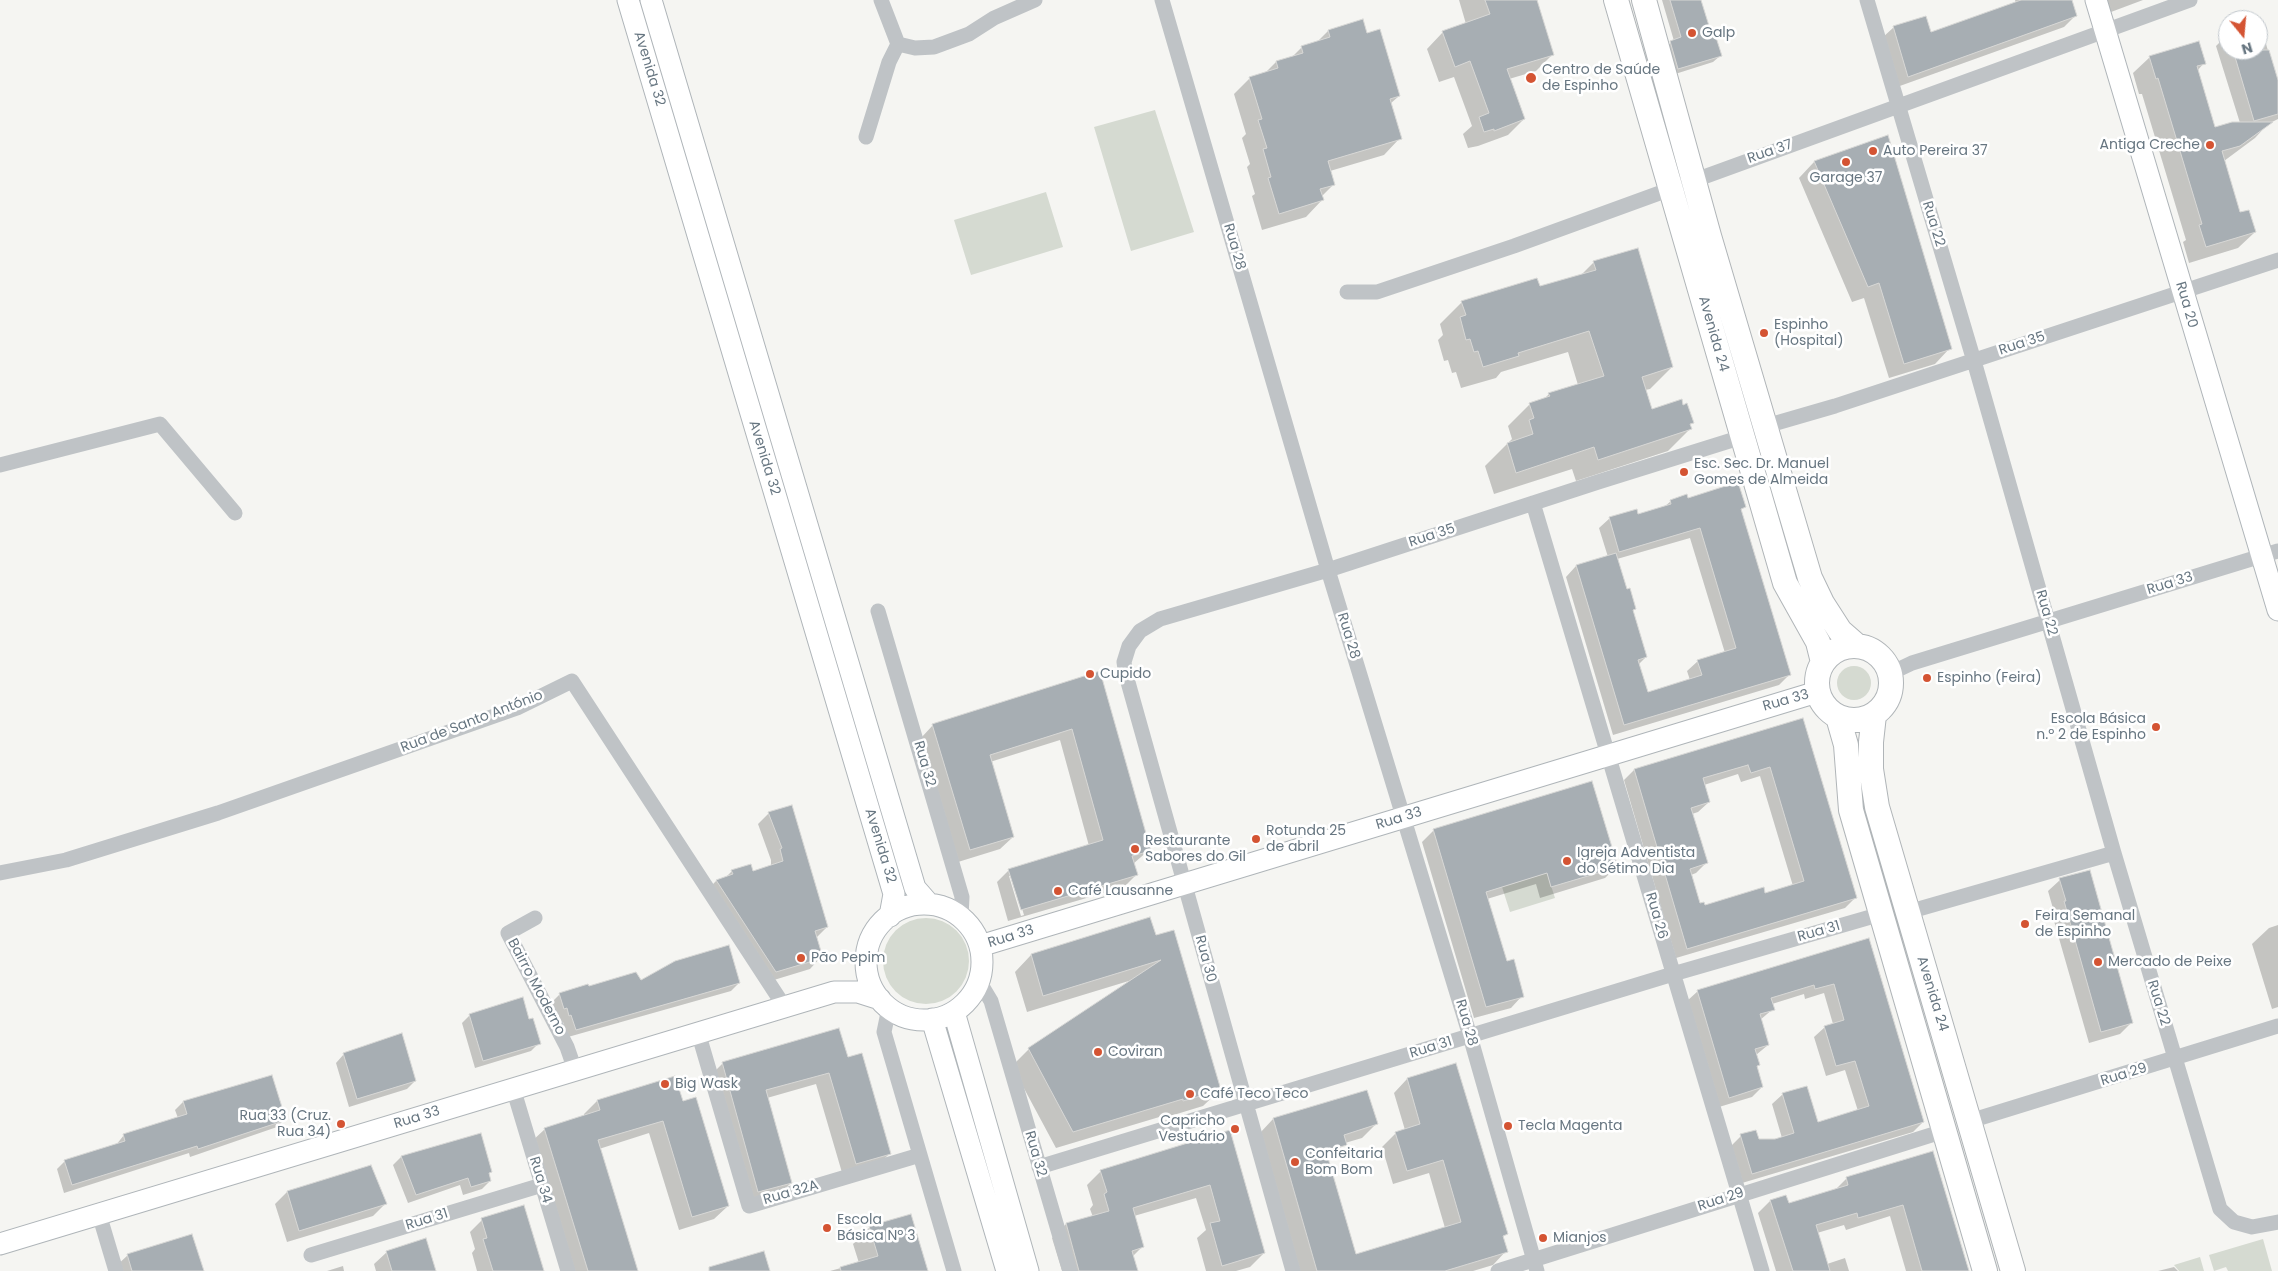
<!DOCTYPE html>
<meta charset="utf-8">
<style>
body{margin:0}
#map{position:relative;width:2278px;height:1271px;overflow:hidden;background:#f5f5f2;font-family:Poppins,sans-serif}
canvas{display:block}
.north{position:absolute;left:2218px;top:10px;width:50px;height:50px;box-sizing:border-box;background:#fff;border:1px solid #c2c8cd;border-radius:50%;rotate:163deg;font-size:14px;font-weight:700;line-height:20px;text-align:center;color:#677681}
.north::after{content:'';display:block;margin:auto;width:18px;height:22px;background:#d45433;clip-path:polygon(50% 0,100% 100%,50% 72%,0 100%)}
</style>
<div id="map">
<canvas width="2278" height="1271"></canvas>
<div class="north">N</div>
</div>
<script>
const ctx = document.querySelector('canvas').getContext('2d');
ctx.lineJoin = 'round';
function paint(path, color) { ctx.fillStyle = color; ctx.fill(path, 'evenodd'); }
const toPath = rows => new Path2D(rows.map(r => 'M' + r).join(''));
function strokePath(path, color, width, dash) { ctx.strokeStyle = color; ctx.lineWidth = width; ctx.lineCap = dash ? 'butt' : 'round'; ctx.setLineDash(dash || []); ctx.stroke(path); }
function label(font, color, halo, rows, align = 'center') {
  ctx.font = font + ' Poppins,sans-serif'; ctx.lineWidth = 5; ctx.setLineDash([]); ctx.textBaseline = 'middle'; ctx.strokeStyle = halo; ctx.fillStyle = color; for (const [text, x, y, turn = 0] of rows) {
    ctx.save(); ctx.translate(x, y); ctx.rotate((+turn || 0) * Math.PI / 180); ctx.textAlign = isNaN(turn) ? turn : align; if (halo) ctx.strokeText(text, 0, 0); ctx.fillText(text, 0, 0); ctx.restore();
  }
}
paint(toPath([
 [1155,110,1194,232,1131,251,1094,127],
 [1046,192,1063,247,971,275,954,220],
 '1837 683a17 17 0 1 1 34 0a17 17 0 1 1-34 0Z',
 [1547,873,1555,898,1510,912,1502,887],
 '883 961a43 43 0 1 1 86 0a43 43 0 1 1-86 0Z',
 [2263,1239,2272,1271,2228,1271,2226,1267,2214,1271,2209,1255],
 [2200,1257,2204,1271,2179,1271,2174,1265]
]), '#d5dad1');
paint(toPath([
 [1537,0,1553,54,1536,71,1509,79,1524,119,1508,135,1478,146,1468,148,1463,134,1472,126,1454,77,1439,82,1427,49,1443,32,1466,24,1459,0],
 [1662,0,1700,0,1709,30,1720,56,1713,62,1672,75,1664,48,1674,41],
 [2015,0,2071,0,2075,16,2064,27,1897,87,1882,38,1894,27,1930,34,2016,3],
 [2098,0,2143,0,2103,15],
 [2260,24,2278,84,2278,119,2268,124,2255,138,2224,161,2239,214,2255,232,2238,248,2189,263,2183,242,2186,240,2142,94,2139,94,2133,73,2150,57,2204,63,2197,71,2214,129,2240,123,2216,46,2228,34,2228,50,2258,50,2258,25],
 [1328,31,1366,35,1399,96,1390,104,1400,138,1384,155,1330,171,1333,185,1321,197,1322,200,1306,217,1262,230,1252,196,1255,194,1247,167,1250,164,1242,138,1246,134,1234,94,1250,78,1265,73,1276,62,1291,58,1302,47,1317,42],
 [1888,136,1950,348,1935,364,1889,378,1864,298,1852,302,1799,178,1814,162],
 [1594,262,1672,367,1650,389,1645,390,1652,410,1683,406,1692,423,1689,426,1690,429,1668,451,1576,481,1572,469,1494,494,1485,466,1512,439,1508,426,1530,404,1543,400,1549,394,1578,385,1568,352,1501,372,1496,378,1461,388,1456,372,1452,373,1448,360,1444,361,1438,340,1443,335,1440,324,1462,302,1539,288,1581,275],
 [1687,499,1744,507,1740,511,1789,675,1779,685,1613,735,1566,577,1576,566,1608,557,1599,528,1610,518,1637,515,1664,507,1671,501],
 [1690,538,1725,653,1698,661,1687,671,1690,680,1647,693,1638,665,1646,657,1632,611,1635,608,1626,590,1617,559],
 [1099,673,1149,850,1133,864,1136,875,1124,887,1008,921,997,882,1009,870,1089,846,1060,740,990,762,1013,837,1000,849,958,862,921,738,933,725],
 [1009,876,1012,876,1024,915,1021,916],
 [1803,720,1856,897,1845,908,1676,958,1624,780,1634,770],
 [1738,774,1741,782,1760,776,1793,886,1765,894,1704,907,1699,904,1691,875,1696,873,1706,863,1692,814,1698,812,1709,802,1704,785],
 [769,813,827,927,816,938,821,957,810,969,764,983,705,892,716,881,725,878,732,871,752,872,771,866,771,860,758,824],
 [1434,830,1617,866,1605,878,1540,898,1536,884,1487,899,1506,962,1522,996,1511,1008,1474,1018,1422,842],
 [2060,880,2132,1022,2120,1034,2089,1043,2052,914,2054,912,2048,891],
 [1149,918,1155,937,1220,1090,1203,1106,1167,1117,1166,1115,1056,1148,1012,1066,1029,1049,1132,980,1027,1012,1015,972,1031,955],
 [2278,925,2278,1007,2272,1009,2252,944,2269,928],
 [1868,940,1923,1122,1913,1132,1742,1183,1731,1146,1741,1136,1758,1141,1782,1138,1772,1104,1783,1094,1817,1123,1858,1111,1845,1070,1826,1076,1814,1037,1825,1027,1833,1024,1824,993,1805,999,1804,994,1772,1004,1773,1009,1760,1020,1768,1045,1756,1055,1758,1065,1756,1067,1762,1087,1752,1097,1719,1107,1687,1001,1698,991],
 [739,983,731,991,568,1037,563,1022,561,1023,552,1002,560,994,588,988],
 [470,1015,539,1043,531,1051,475,1068,462,1023],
 [344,1054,415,1081,407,1089,349,1107,336,1063],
 [847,1058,890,1153,877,1166,843,1176,816,1084,767,1098,791,1183,778,1195,745,1204,710,1076,723,1063],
 [1456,1065,1506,1234,1502,1238,1506,1251,1493,1265,1473,1271,1300,1271,1260,1133,1273,1119,1376,1124,1362,1138,1345,1143,1332,1158,1327,1159,1355,1255,1445,1228,1429,1173,1393,1184,1382,1147,1396,1133,1405,1130,1394,1093,1407,1079],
 [674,1078,682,1102,728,1206,714,1219,679,1230,649,1133,599,1149,636,1271,571,1271,531,1142,545,1129,584,1117,584,1114,597,1101],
 [183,1102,285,1119,277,1127,190,1157,189,1153,64,1193,57,1169,65,1161,116,1145,124,1135,178,1118,175,1110],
 [1229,1132,1264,1253,1250,1267,1236,1271,1206,1271,1197,1238,1206,1230,1196,1198,1134,1216,1142,1247,1132,1257,1137,1271,1062,1271,1052,1238,1066,1224,1093,1217,1090,1209,1093,1205,1087,1185,1101,1171],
 [1932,1153,1967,1271,1906,1271,1890,1216,1846,1230,1844,1225,1817,1233,1827,1264,1845,1258,1849,1271,1776,1271,1758,1213,1770,1201,1788,1204,1834,1191,1847,1178],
 [401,1157,491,1171,488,1174,490,1181,482,1189,463,1195,460,1185,408,1203,393,1165],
 [287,1192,385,1204,373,1216,287,1242,275,1204],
 [482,1220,543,1271,477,1271,472,1253,475,1249,470,1232],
 [870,1227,926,1271,830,1271,859,1263,853,1244],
 [387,1252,434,1271,376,1271,374,1264],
 [128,1255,202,1271,117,1271,115,1267],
 [343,1266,344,1271,327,1271],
 [2174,1267,2178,1271,2158,1271]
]), '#0003');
const building = toPath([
 [1485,0,1537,0,1554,55,1507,69,1525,119,1494,131,1494,129,1484,132,1479,117,1489,113,1470,61,1455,67,1442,31,1490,14,1485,0],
 [1670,0,1701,0,1710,29,1713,28,1722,56,1678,69,1670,41,1681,37,1670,0],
 [2021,0,2072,0,2077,16,1908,77,1893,26,1926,16,1931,32,2021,0],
 [1363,19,1367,33,1380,29,1400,96,1390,99,1402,139,1328,161,1335,185,1320,189,1324,200,1279,214,1268,178,1271,177,1263,149,1267,148,1258,120,1262,119,1249,77,1278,68,1276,61,1303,53,1301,46,1330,37,1328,30,1363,19],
 [2199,41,2206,64,2197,66,2215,127,2232,122,2273,122,2240,146,2222,151,2240,212,2249,210,2256,232,2206,247,2199,225,2202,224,2158,78,2156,79,2149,56,2199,41],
 [2233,50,2269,50,2278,80,2278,114,2254,121,2233,50],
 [1888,135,1952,349,1904,364,1879,283,1868,287,1814,161,1888,135],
 [1638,248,1673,367,1642,377,1652,409,1682,399,1683,405,1687,403,1694,423,1690,424,1692,429,1598,460,1594,447,1516,473,1507,443,1533,434,1529,420,1534,418,1529,403,1550,396,1548,393,1604,376,1589,331,1518,353,1519,356,1483,367,1478,351,1474,352,1470,339,1466,340,1460,317,1466,315,1461,301,1537,278,1540,286,1596,270,1593,261,1638,248],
 [1738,482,1746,507,1741,509,1791,675,1624,725,1576,565,1616,553,1627,589,1630,588,1636,609,1633,610,1647,657,1638,660,1648,692,1702,675,1697,660,1736,648,1700,528,1619,552,1609,517,1637,509,1638,514,1671,504,1670,500,1687,494,1688,498,1738,482],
 [1100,671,1151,851,1132,856,1138,875,1021,910,1008,869,1103,840,1072,729,990,755,1014,837,970,850,932,724,1100,671],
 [1803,718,1857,898,1687,949,1634,769,1803,718],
 [1748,765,1751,773,1770,767,1804,881,1765,893,1764,887,1705,905,1704,902,1700,903,1690,869,1708,863,1691,808,1710,802,1703,778,1748,765],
 [1592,781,1618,867,1551,887,1547,873,1486,892,1507,961,1514,959,1524,997,1486,1007,1433,829,1592,781],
 [792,805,828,927,815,931,823,958,776,972,716,880,733,874,731,870,751,864,753,871,783,861,780,849,782,848,768,812,792,805],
 [2090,870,2133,1023,2101,1032,2064,901,2066,901,2059,878,2090,870],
 [1150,917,1156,935,1174,930,1221,1090,1183,1101,1183,1099,1073,1132,1028,1048,1161,960,1043,996,1031,954,1150,917],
 [1869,938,1924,1122,1752,1174,1740,1134,1756,1130,1759,1139,1775,1139,1794,1133,1782,1093,1807,1086,1818,1122,1869,1106,1855,1061,1836,1066,1824,1026,1844,1020,1834,984,1815,989,1814,985,1771,998,1775,1010,1760,1014,1769,1045,1755,1049,1760,1065,1757,1066,1763,1087,1729,1098,1697,990,1869,938],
 [729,945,740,983,576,1030,571,1015,569,1016,567,1008,564,1009,559,993,588,984,589,986,636,972,641,980,675,961,729,945],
 [523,997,529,1019,533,1018,541,1044,483,1061,469,1014,523,997],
 [839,1028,848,1057,862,1053,891,1154,856,1164,829,1073,766,1090,792,1183,758,1192,722,1062,839,1028],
 [402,1033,416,1081,357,1099,343,1053,402,1033],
 [1456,1063,1508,1234,1503,1236,1508,1252,1445,1271,1317,1271,1273,1118,1367,1090,1378,1124,1344,1135,1347,1145,1326,1151,1356,1254,1461,1222,1443,1160,1407,1171,1395,1132,1420,1124,1407,1078,1456,1063],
 [272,1075,286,1120,198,1149,197,1146,72,1185,64,1160,125,1141,123,1134,187,1114,183,1101,272,1075],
 [675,1076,683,1101,696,1097,729,1206,692,1217,663,1121,598,1140,638,1271,588,1271,544,1128,600,1110,597,1100,675,1076],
 [1230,1130,1265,1253,1222,1266,1210,1223,1220,1221,1210,1185,1133,1208,1144,1247,1132,1251,1138,1271,1079,1271,1066,1223,1109,1211,1104,1194,1107,1192,1100,1170,1230,1130],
 [481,1133,492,1172,489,1173,491,1181,471,1187,468,1178,416,1195,401,1156,481,1133],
 [1933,1151,1969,1271,1922,1271,1903,1205,1858,1218,1857,1213,1816,1225,1830,1271,1793,1271,1770,1200,1786,1195,1789,1203,1848,1185,1846,1177,1933,1151],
 [371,1165,387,1204,299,1231,287,1191,371,1165],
 [524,1205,544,1271,493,1271,483,1239,487,1238,481,1218,524,1205],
 [911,1214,928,1271,841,1271,840,1267,878,1256,869,1226,911,1214],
 [192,1234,204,1271,132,1271,127,1254,192,1234],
 [426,1238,436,1271,392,1271,386,1251,426,1238],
 [764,1251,770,1271,709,1271,709,1267,764,1251]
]);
paint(building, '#a7aeb3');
strokePath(building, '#d7d7d5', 1);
const secondary = toPath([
 [628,0,894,894,890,916],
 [651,0,915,888,929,904],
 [2096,0,2278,610],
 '866 962a58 58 0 1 1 116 0a58 58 0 1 1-116 0Z',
 [980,946,1817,692],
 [954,1012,1028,1271],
 [932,1019,1007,1271],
 [0,1244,834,992,858,992,880,999]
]);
const primary = toPath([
 [1616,0,1785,583,1818,642,1823,662],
 [1644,0,1709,236,1810,578,1822,603,1840,631,1856,645],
 '1817 683a37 37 0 1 1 74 0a37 37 0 1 1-74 0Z',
 [1874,715,1871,742,1871,769,1877,807,2013,1271],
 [1838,717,1846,745,1851,810,1985,1271]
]);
strokePath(secondary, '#afb5b9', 23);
strokePath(primary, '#b0b5b8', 26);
strokePath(toPath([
 [881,0,898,44,915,48,934,47,969,34,994,18,1035,0],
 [1162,0,1328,570,1470,1036,1537,1271],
 [1867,0,1974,361,2114,853,2220,1209,2234,1222,2252,1227,2278,1222],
 [866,137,889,62,898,44],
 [1347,292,1377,292,1514,246,2190,0],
 [1766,426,1835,406,2278,260],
 [0,465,160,424,235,513],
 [1533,503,1762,1271],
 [878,611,962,897,961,917],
 [1891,673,1912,663,2278,551],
 [0,873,66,860,218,813,517,708,572,681,784,1006],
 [1908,912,2114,853],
 [535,918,508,933,567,1047,575,1070],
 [979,981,991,1001,1070,1271],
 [889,1008,884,1032,954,1271],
 [698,1032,749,1206,920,1155],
 [513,1088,568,1271],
 [1970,1121,2278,1026],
 [1039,1167,1673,974,1881,914],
 [99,1214,116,1271],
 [311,1255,542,1185],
 [1293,1271,1126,675,1124,662,1129,646,1140,631,1160,619,1328,570,1598,482,1742,437],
 [1498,1271,1944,1131]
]), '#bfc3c6', 15);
strokePath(secondary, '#fff', 21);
strokePath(primary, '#fff', 24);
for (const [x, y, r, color] of [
 [1692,33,5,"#d45433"],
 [1531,78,6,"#d45433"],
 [2210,145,5,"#d45433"],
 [1873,151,5,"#d45433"],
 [1846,162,5,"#d45433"],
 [1764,333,5,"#d45433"],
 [1684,472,5,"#d45433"],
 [1090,674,5,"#d45433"],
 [1927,678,5,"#d45433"],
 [2156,727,5,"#d45433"],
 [1256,839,5,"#d45433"],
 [1135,849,5,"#d45433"],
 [1567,861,5,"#d45433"],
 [1058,891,5,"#d45433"],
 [2025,924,5,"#d45433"],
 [801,958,5,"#d45433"],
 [2098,962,5,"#d45433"],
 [1098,1052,5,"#d45433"],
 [665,1084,5,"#d45433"],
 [1190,1094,5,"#d45433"],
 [341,1124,5,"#d45433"],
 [1508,1126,5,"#d45433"],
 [1235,1129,5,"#d45433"],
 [1295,1162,5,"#d45433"],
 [827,1228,5,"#d45433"],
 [1543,1238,5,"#d45433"]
]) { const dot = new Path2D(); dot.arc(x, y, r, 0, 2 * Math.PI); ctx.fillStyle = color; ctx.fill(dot); strokePath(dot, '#fff', 2); }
label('14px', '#677681', '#fff', [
 ["Galp",1702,33],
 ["Centro de Saúde",1542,70],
 ["de Espinho",1542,86],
 ["Antiga Creche",2200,145,"right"],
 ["Auto Pereira 37",1883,151],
 ["Garage 37",1846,178,"center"],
 ["Espinho",1774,325],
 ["(Hospital)",1774,341],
 ["Esc. Sec. Dr. Manuel",1694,464],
 ["Gomes de Almeida",1694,480],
 ["Cupido",1100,674],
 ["Espinho (Feira)",1937,678],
 ["Escola Básica",2146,719,"right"],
 ["n.º 2 de Espinho",2146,735,"right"],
 ["Rotunda 25",1266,831],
 ["de abril",1266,847],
 ["Restaurante",1145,841],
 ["Sabores do Gil",1145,857],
 ["Igreja Adventista",1577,853],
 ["do Sétimo Dia",1577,869],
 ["Café Lausanne",1068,891],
 ["Feira Semanal",2035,916],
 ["de Espinho",2035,932],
 ["Pão Pepim",811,958],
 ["Mercado de Peixe",2108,962],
 ["Coviran",1108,1052],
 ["Big Wask",675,1084],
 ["Café Teco Teco",1200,1094],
 ["Rua 33 (Cruz.",331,1116,"right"],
 ["Rua 34)",331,1132,"right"],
 ["Capricho",1225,1121,"right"],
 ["Vestuário",1225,1137,"right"],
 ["Tecla Magenta",1518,1126],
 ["Confeitaria",1305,1154],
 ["Bom Bom",1305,1170],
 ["Escola",837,1220],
 ["Básica Nº 3",837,1236],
 ["Mianjos",1553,1238]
], 'left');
label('14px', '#677681', '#fff', [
 ["Avenida 32",649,69,73],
 ["Rua 37",1770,152,-19],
 ["Rua 22",1933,224,73],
 ["Rua 28",1234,247,74],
 ["Rua 20",2186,305,74],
 ["Avenida 24",1713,334,74],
 ["Rua 35",2022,344,-18],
 ["Avenida 32",764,458,73],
 ["Rua 35",1432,536,-18],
 ["Rua 33",2170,584,-17],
 ["Rua 22",2046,613,74],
 ["Rua 28",1348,636,73],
 ["Rua 33",1786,701,-16],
 ["Rua de Santo António",472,722,-21],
 ["Rua 32",924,764,74],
 ["Rua 33",1399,819,-17],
 ["Avenida 32",880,846,73],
 ["Rua 26",1656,916,74],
 ["Rua 31",1819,932,-16],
 ["Rua 33",1011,937,-17],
 ["Rua 30",1205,959,75],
 ["Bairro Moderno",536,987,62],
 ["Avenida 24",1932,994,73],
 ["Rua 22",2158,1003,73],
 ["Rua 28",1466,1023,74],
 ["Rua 31",1431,1048,-17],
 ["Rua 29",2124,1075,-17],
 ["Rua 33",417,1118,-17],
 ["Rua 32",1035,1154,74],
 ["Rua 34",540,1180,73],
 ["Rua 32A",791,1193,-16],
 ["Rua 29",1721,1200,-18],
 ["Rua 31",427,1220,-17]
]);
</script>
